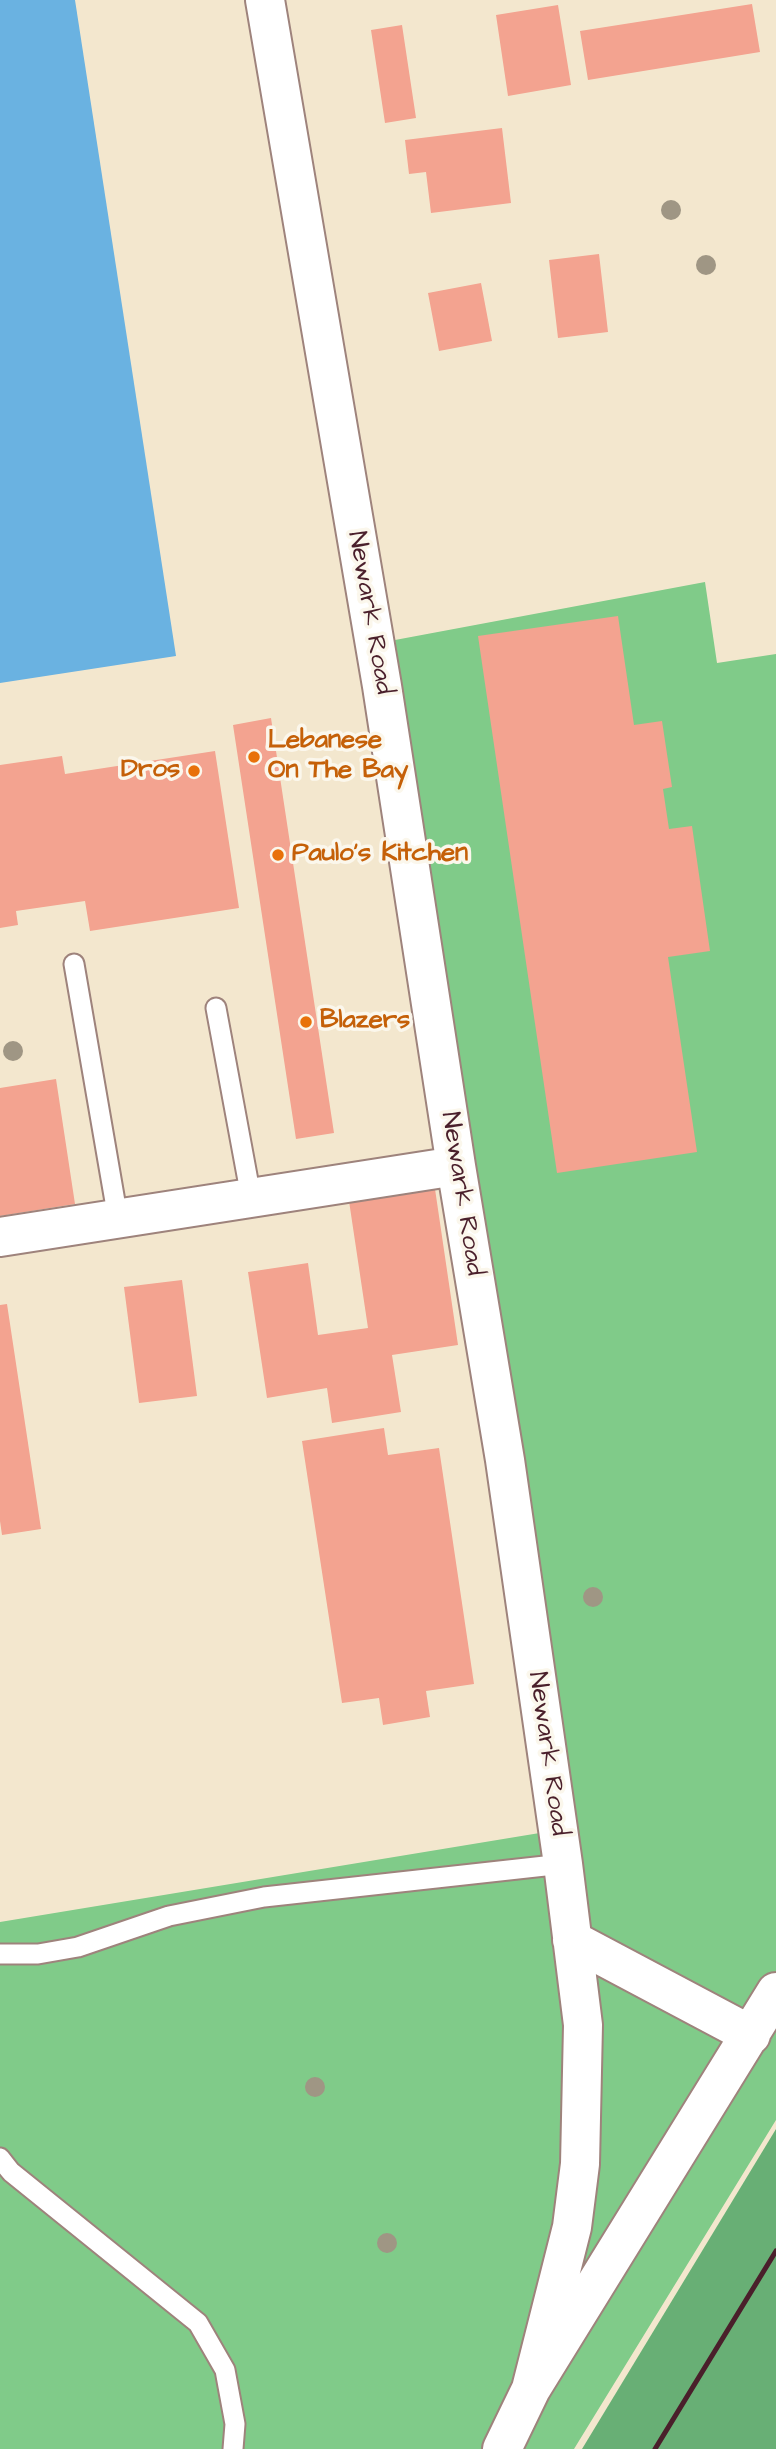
<!DOCTYPE html>
<style>
body{margin:0}
canvas{display:block;background:#f3e7ce}
</style>
<canvas width="776" height="2449"></canvas>
<script>
const ctx = document.querySelector('canvas').getContext('2d');
ctx.lineJoin = 'round';
function paint(path, color) { ctx.fillStyle = color; ctx.fill(path, 'evenodd'); }
const toPath = rows => new Path2D(rows.map(r => 'M' + r).join(''));
function strokePath(path, color, width, dash) { ctx.strokeStyle = color; ctx.lineWidth = width; ctx.lineCap = dash ? 'butt' : 'round'; ctx.setLineDash(dash || []); ctx.stroke(path); }
function label(font, color, halo, rows, align = 'center') {
  ctx.font = font + ' "Architects Daughter",sans-serif'; ctx.lineWidth = 7; ctx.setLineDash([]); ctx.textBaseline = 'middle'; ctx.strokeStyle = halo; ctx.fillStyle = color; for (const [text, x, y, turn = 0] of rows) {
    ctx.save(); ctx.translate(x, y); ctx.rotate((+turn || 0) * Math.PI / 180); ctx.textAlign = isNaN(turn) ? turn : align; if (halo) ctx.strokeText(text, 0, 0); ctx.fillText(text, 0, 0); ctx.restore();
  }
}
paint(toPath([
 [705,582,717,663,776,654,776,2120,574,2449,0,2449,0,1922,576,1827,395,640]
]), '#80cb89');
paint(toPath([
 [776,2129,776,2449,582,2449]
]), '#68af75');
paint(toPath([
 [0,0,75,0,176,656,0,683]
]), '#6ab2e1');
paint(toPath([
 [752,4,760,52,588,80,580,31],
 [558,5,571,85,508,96,496,15],
 [402,25,416,118,385,123,371,30],
 [502,128,511,203,431,213,426,172,409,174,405,140],
 [599,254,608,332,558,338,549,260],
 [481,283,492,341,439,351,428,293],
 [618,616,634,725,662,721,672,787,663,789,669,829,692,826,710,951,668,957,697,1152,557,1173,478,636],
 [271,718,334,1133,296,1139,233,725],
 [215,751,239,908,90,931,85,901,16,911,18,925,0,928,0,765,62,756,65,774],
 [56,1079,75,1204,0,1216,0,1088],
 [435,1189,458,1345,392,1355,401,1412,332,1423,327,1388,267,1398,248,1272,308,1263,318,1335,368,1328,349,1201],
 [182,1280,197,1396,139,1403,124,1287],
 [7,1304,41,1529,2,1535,0,1521,0,1305],
 [384,1428,388,1455,439,1448,474,1684,426,1691,430,1717,383,1725,379,1698,342,1703,302,1441]
]), '#f3a390');
const service = toPath([
 [74,964,118,1219],
 [216,1008,251,1197],
 [0,1954,38,1954,78,1947,169,1916,264,1897,563,1864],
 [0,2158,11,2172,198,2323,225,2370,235,2424,233,2449]
]);
const minor = toPath([
 [265,0,382,686,456,1166,505,1460,563,1864,583,2025,580,2164,572,2227,531,2389],
 [0,1237,456,1166],
 [572,1940,751,2035],
 [502,2449,531,2389,776,1992]
]);
strokePath(service, '#9e837c', 23);
strokePath(minor, '#9e837c', 42);
strokePath(service, '#fff', 19);
strokePath(minor, '#fff', 38);
strokePath(toPath([
 [655,2449,776,2251]
]), '#4a1f2b', 5);
ctx.fillStyle = '#9f9684';
for (const [x, y] of [
 [671,210],
 [706,265],
 [13,1051],
 [593,1597],
 [315,2087],
 [387,2243]
]) { ctx.beginPath(); ctx.arc(x, y, 10, 0, 2 * Math.PI); ctx.fill(); }
for (const [x, y, r, color] of [
 [254,757,7,"#e8710a"],
 [194,771,7,"#e8710a"],
 [278,855,7,"#e8710a"],
 [306,1022,7,"#e8710a"]
]) { const dot = new Path2D(); dot.arc(x, y, r, 0, 2 * Math.PI); ctx.fillStyle = color; ctx.fill(dot); strokePath(dot, '#fbf7ec', 2.5); }
label('26px', '#4a1f2b', '#fbf7ec', [
 ["Newark Road",369,613,80],
 ["Newark Road",461,1194,81],
 ["Newark Road",547,1754,82]
]);
label('bold 26px', '#c56008', '#fbf7ec', [
 ["Lebanese",268,742],
 ["On The Bay",268,772],
 ["Dros",180,771,"right"],
 ["Paulo's Kitchen",292,855],
 ["Blazers",320,1022]
], 'left');
</script>
